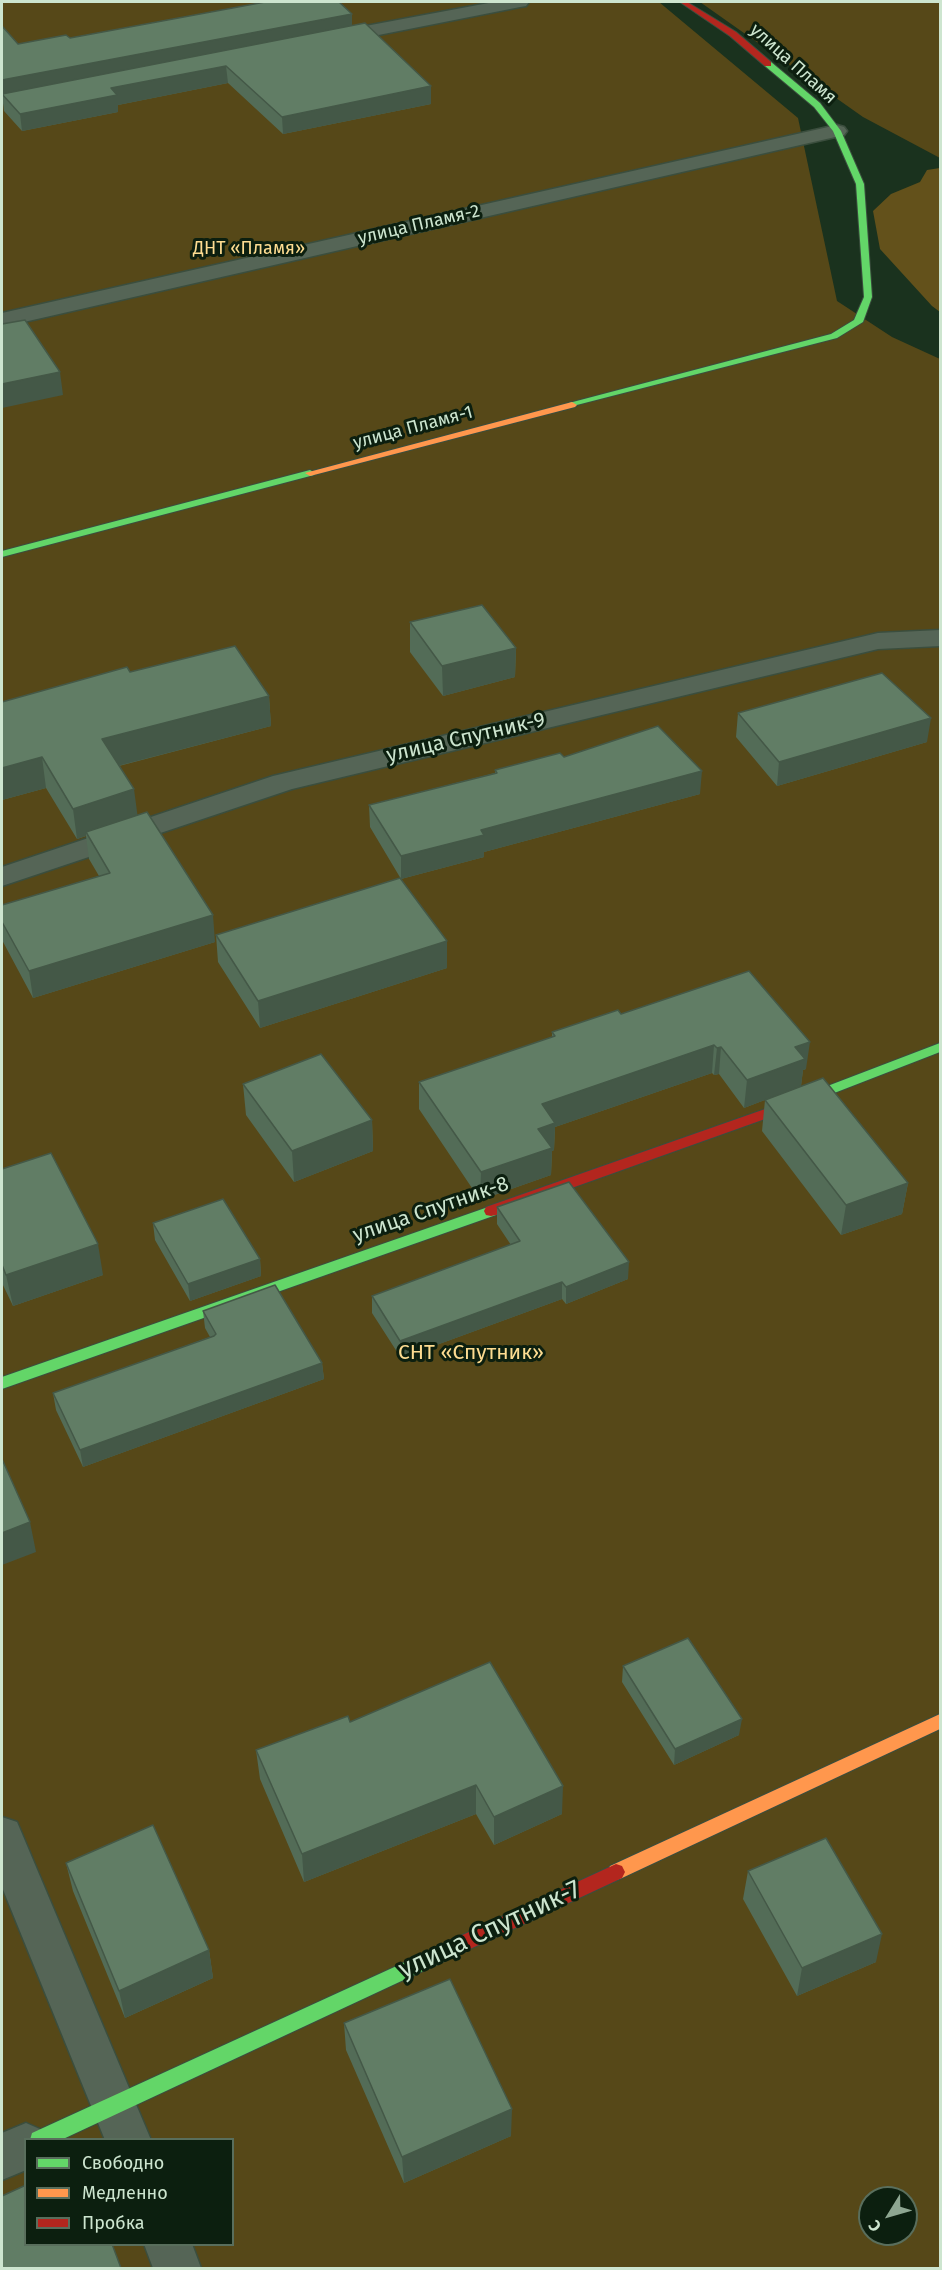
<!DOCTYPE html>
<meta charset="utf-8">
<style>
body{margin:0}
#map{position:relative;width:942px;height:2270px;overflow:hidden;background:#1a321e;font-family:"Fira Sans",sans-serif}
canvas{display:block}
.frame{position:absolute;inset:0;border:3px solid #cde5cf;pointer-events:none}
.legend{position:absolute;left:24px;top:2138px;width:210px;height:108px;box-sizing:border-box;background:#0c1f0f;border:2px solid #596e5c;margin:0;padding:8px 10px;list-style:none;font-size:18px;color:#cde5cf}
.legend li{display:flex;align-items:center;gap:12px;height:30px}
.legend b{width:30px;border:2px solid #596e5c}
.north{position:absolute;left:858px;top:2186px;width:60px;height:60px;box-sizing:border-box;background:#0c1f0f;border:2px solid #596e5c;border-radius:50%;rotate:233deg;font-size:16px;font-weight:700;line-height:24px;text-align:center;color:#cde5cf}
.north::after{content:'';display:block;margin:auto;width:21px;height:27px;background:#8ea691;clip-path:polygon(50% 0,100% 100%,50% 72%,0 100%)}
</style>
<div id="map">
<canvas width="942" height="2270"></canvas>
<div class="frame"></div>
<ul class="legend">
<li><b style="height:8px;background:#63d668"></b>Свободно</li>
<li><b style="height:8px;background:#ff974d"></b>Медленно</li>
<li><b style="height:8px;background:#b3261e"></b>Пробка</li>
</ul>
<div class="north">С</div>
</div>
<script>
const ctx = document.querySelector('canvas').getContext('2d');
ctx.lineJoin = 'round';
function paint(path, color) { ctx.fillStyle = color; ctx.fill(path, 'evenodd'); }
const toPath = rows => new Path2D(rows.map(r => 'M' + r).join(''));
function strokePath(path, color, width, dash) { ctx.strokeStyle = color; ctx.lineWidth = width; ctx.lineCap = dash ? 'butt' : 'round'; ctx.setLineDash(dash || []); ctx.stroke(path); }
function label(font, color, halo, rows, align = 'center') {
  ctx.font = font + ' "Fira Sans",sans-serif'; ctx.lineWidth = 6; ctx.setLineDash([]); ctx.textBaseline = 'middle'; ctx.strokeStyle = halo; ctx.fillStyle = color; for (const [text, x, y, turn = 0] of rows) {
    ctx.save(); ctx.translate(x, y); ctx.rotate((+turn || 0) * Math.PI / 180); ctx.textAlign = isNaN(turn) ? turn : align; if (halo) ctx.strokeText(text, 0, 0); ctx.fillText(text, 0, 0); ctx.restore();
  }
}
paint(toPath([
 [2,2,659,2,798,118,837,301,892,337,940,359,940,2268,2,2268],
 [26,2140,232,2140,232,2244,26,2244],
 [870,2198,906,2198,906,2234,870,2234],
 [700,2,940,2,940,158,863,117]
]), '#564818');
paint(toPath([
 [940,168,940,312,932,306,880,249,873,211,891,194,920,182,927,170]
]), '#63511b');
const lane = toPath([
 [2,1817,17,1822,151,2140,105,2140,2,1887,2,1817],
 [144,2244,192,2244,201,2268,153,2268,144,2244]
]);
const street = toPath([
 [494,2,529,2,526,6,520,7,328,45,321,43,319,39,321,35,328,33,494,2],
 [837,125,844,127,847,131,844,135,2,327,2,313,837,125],
 [940,630,940,646,878,649,292,789,2,886,2,867,273,776,878,633,940,630],
 [26,2123,42,2130,46,2140,26,2140,26,2170,2,2180,2,2133,26,2123]
]);
const fast = toPath([
 [765,62,771,62,820,103,841,131,864,184,872,297,863,322,837,338,569,407,569,403,831,334,854,320,864,297,856,184,833,131,814,107,765,66,765,62],
 [310,470,315,473,314,475,2,557,2,551,310,470],
 [940,1043,940,1052,793,1109,788,1111,781,1106,783,1103,940,1043],
 [491,1206,496,1207,498,1211,496,1215,2,1389,2,1377,491,1206],
 [449,1942,455,1944,458,1950,455,1956,61,2140,30,2140,32,2133,449,1942]
]);
const slow = toPath([
 [572,402,577,405,575,407,310,476,305,473,572,402],
 [940,1714,940,1729,622,1878,616,1880,610,1878,607,1872,610,1866,940,1714]
]);
const jam = toPath([
 [680,2,687,2,736,32,771,62,771,66,765,66,730,36,680,2],
 [788,1101,795,1106,793,1109,496,1215,491,1216,486,1215,484,1211,486,1207,788,1101],
 [616,1864,622,1866,625,1872,622,1878,455,1956,449,1958,443,1956,440,1950,443,1944,616,1864]
]);
strokePath(lane, '#3b4e3e', 3);
strokePath(street, '#3b4e3e', 3);
strokePath(fast, '#3b4e3e', 2);
strokePath(slow, '#3b4e3e', 2);
strokePath(jam, '#3b4e3e', 2);
paint(lane, '#556556');
paint(street, '#556556');
paint(fast, '#63d668');
paint(slow, '#ff974d');
paint(jam, '#b3261e');
paint(toPath([
 [352,25,431,104,283,134,228,83,118,105,118,112,22,131,4,111,2,96,2,26,18,44,70,38],
 [410,622,516,648,515,677,443,696,410,652],
 [130,672,269,696,271,726,119,766,137,815,215,942,33,998,2,940,2,905,99,876,89,859,86,836,77,839,46,788,2,800,2,702],
 [738,713,927,742,777,786,736,737],
 [564,757,700,794,484,852,484,857,401,879,370,827,369,805,495,773,495,770],
 [216,935,447,968,260,1028,218,962],
 [621,1014,806,1069,803,1070,801,1086,744,1108,719,1074,714,1075,712,1073,555,1127,554,1150,552,1151,551,1175,480,1200,419,1109,419,1082,552,1037,552,1032],
 [243,1084,372,1120,373,1151,294,1182,246,1115],
 [765,1100,908,1183,902,1214,841,1235,762,1131],
 [2,1169,103,1275,13,1306,2,1283],
 [497,1207,628,1279,566,1304,562,1299,401,1358,372,1313,372,1296,511,1245,497,1224],
 [153,1223,260,1259,261,1276,190,1301,155,1240],
 [203,1311,322,1363,324,1379,83,1467,56,1410,53,1393,210,1337,205,1328],
 [623,1666,739,1735,674,1765,622,1682],
 [350,1722,562,1814,494,1845,476,1814,304,1882,260,1779,256,1750],
 [66,1863,209,1950,213,1978,125,2018,73,1891],
 [748,1871,876,1962,797,1996,743,1899],
 [344,2023,511,2136,404,2183,346,2050]
]), '#536c57');
paint(toPath([
 [352,14,352,27,2,95,2,80],
 [226,66,228,83,118,105,118,112,22,131,20,114,111,88],
 [431,86,431,104,283,134,282,117],
 [60,372,63,395,2,408,2,384],
 [516,648,515,677,443,696,442,666],
 [269,696,271,726,106,769,102,739],
 [931,718,927,742,777,786,779,762],
 [42,757,46,788,2,800,2,768],
 [702,771,700,794,484,852,484,857,401,879,401,856,481,830],
 [134,789,138,819,86,832,86,836,77,839,73,809],
 [213,915,215,942,33,998,29,971],
 [447,941,447,968,260,1028,258,1001],
 [810,1042,806,1069,803,1070,801,1086,744,1108,747,1080,795,1047],
 [714,1045,712,1073,555,1127,554,1150,552,1151,551,1175,480,1200,481,1172,538,1129,542,1104],
 [721,1047,719,1074,714,1075,717,1048],
 [372,1120,373,1151,294,1182,292,1151],
 [908,1183,902,1214,841,1235,846,1205],
 [98,1244,103,1275,13,1306,6,1275],
 [260,1259,261,1276,190,1301,188,1284],
 [629,1262,628,1279,566,1304,566,1287],
 [562,1282,562,1299,401,1358,400,1341],
 [322,1363,324,1379,83,1467,80,1450],
 [30,1522,36,1552,2,1565,2,1533],
 [742,1719,739,1735,674,1765,675,1749],
 [476,1785,476,1814,304,1882,302,1854],
 [563,1786,562,1814,494,1845,494,1817],
 [882,1934,876,1962,797,1996,802,1968],
 [209,1950,213,1978,125,2018,119,1991],
 [512,2109,511,2136,404,2183,402,2157]
]), '#445847');
const building = toPath([
 [265,2,339,2,352,14,2,80,2,26,18,44,66,35,70,38,265,2],
 [365,23,431,86,282,117,226,66,111,88,117,95,20,114,2,94,365,23],
 [25,320,60,372,2,384,2,324,25,320],
 [482,605,516,648,442,666,410,622,482,605],
 [235,646,269,696,102,739,134,789,73,809,42,757,2,768,2,702,127,667,130,672,235,646],
 [882,673,931,718,779,762,738,713,882,673],
 [658,726,702,771,481,830,484,835,401,856,369,805,497,773,495,770,560,753,564,757,658,726],
 [147,812,213,915,29,971,2,922,2,905,110,873,86,832,147,812],
 [400,878,447,941,258,1001,216,935,400,878],
 [749,971,810,1042,795,1047,805,1059,747,1080,721,1047,717,1048,714,1045,542,1104,555,1123,538,1129,552,1148,481,1172,419,1082,555,1036,552,1032,618,1010,621,1014,749,971],
 [321,1054,372,1120,292,1151,243,1084,321,1054],
 [823,1078,908,1183,846,1205,765,1100,823,1078],
 [51,1153,98,1244,6,1275,2,1265,2,1169,51,1153],
 [569,1182,629,1262,566,1287,562,1282,400,1341,372,1296,520,1241,497,1207,569,1182],
 [223,1199,260,1259,188,1284,153,1223,223,1199],
 [275,1285,322,1363,80,1450,53,1393,214,1336,216,1334,203,1311,275,1285],
 [2,1459,30,1522,2,1533,2,1459],
 [688,1638,742,1719,675,1749,623,1666,688,1638],
 [490,1662,563,1786,494,1817,476,1785,302,1854,256,1750,348,1716,350,1722,490,1662],
 [153,1825,209,1950,119,1991,66,1863,153,1825],
 [826,1838,882,1934,802,1968,748,1871,826,1838],
 [450,1979,512,2109,402,2157,344,2023,450,1979],
 [26,2185,26,2244,112,2244,121,2268,2,2268,2,2196,26,2185]
]);
paint(building, '#617d65');
strokePath(building, '#445847', 1.5);
label('18px', '#cde5cf', '#0c1f0f', [
 ["улица Пламя",793,64,42],
 ["улица Пламя-2",419,225,-13],
 ["улица Пламя-1",413,428,-15]
]);
label('18px', '#fddc91', '#0c1f0f', [
 ["ДНТ «Пламя»",249,249]
]);
label('21px', '#cde5cf', '#0c1f0f', [
 ["улица Спутник-9",466,738,-13],
 ["улица Спутник-8",431,1210,-19]
]);
label('21px', '#fddc91', '#0c1f0f', [
 ["СНТ «Спутник»",471,1353]
]);
label('26px', '#cde5cf', '#0c1f0f', [
 ["улица Спутник-7",490,1930,-25]
]);
</script>
